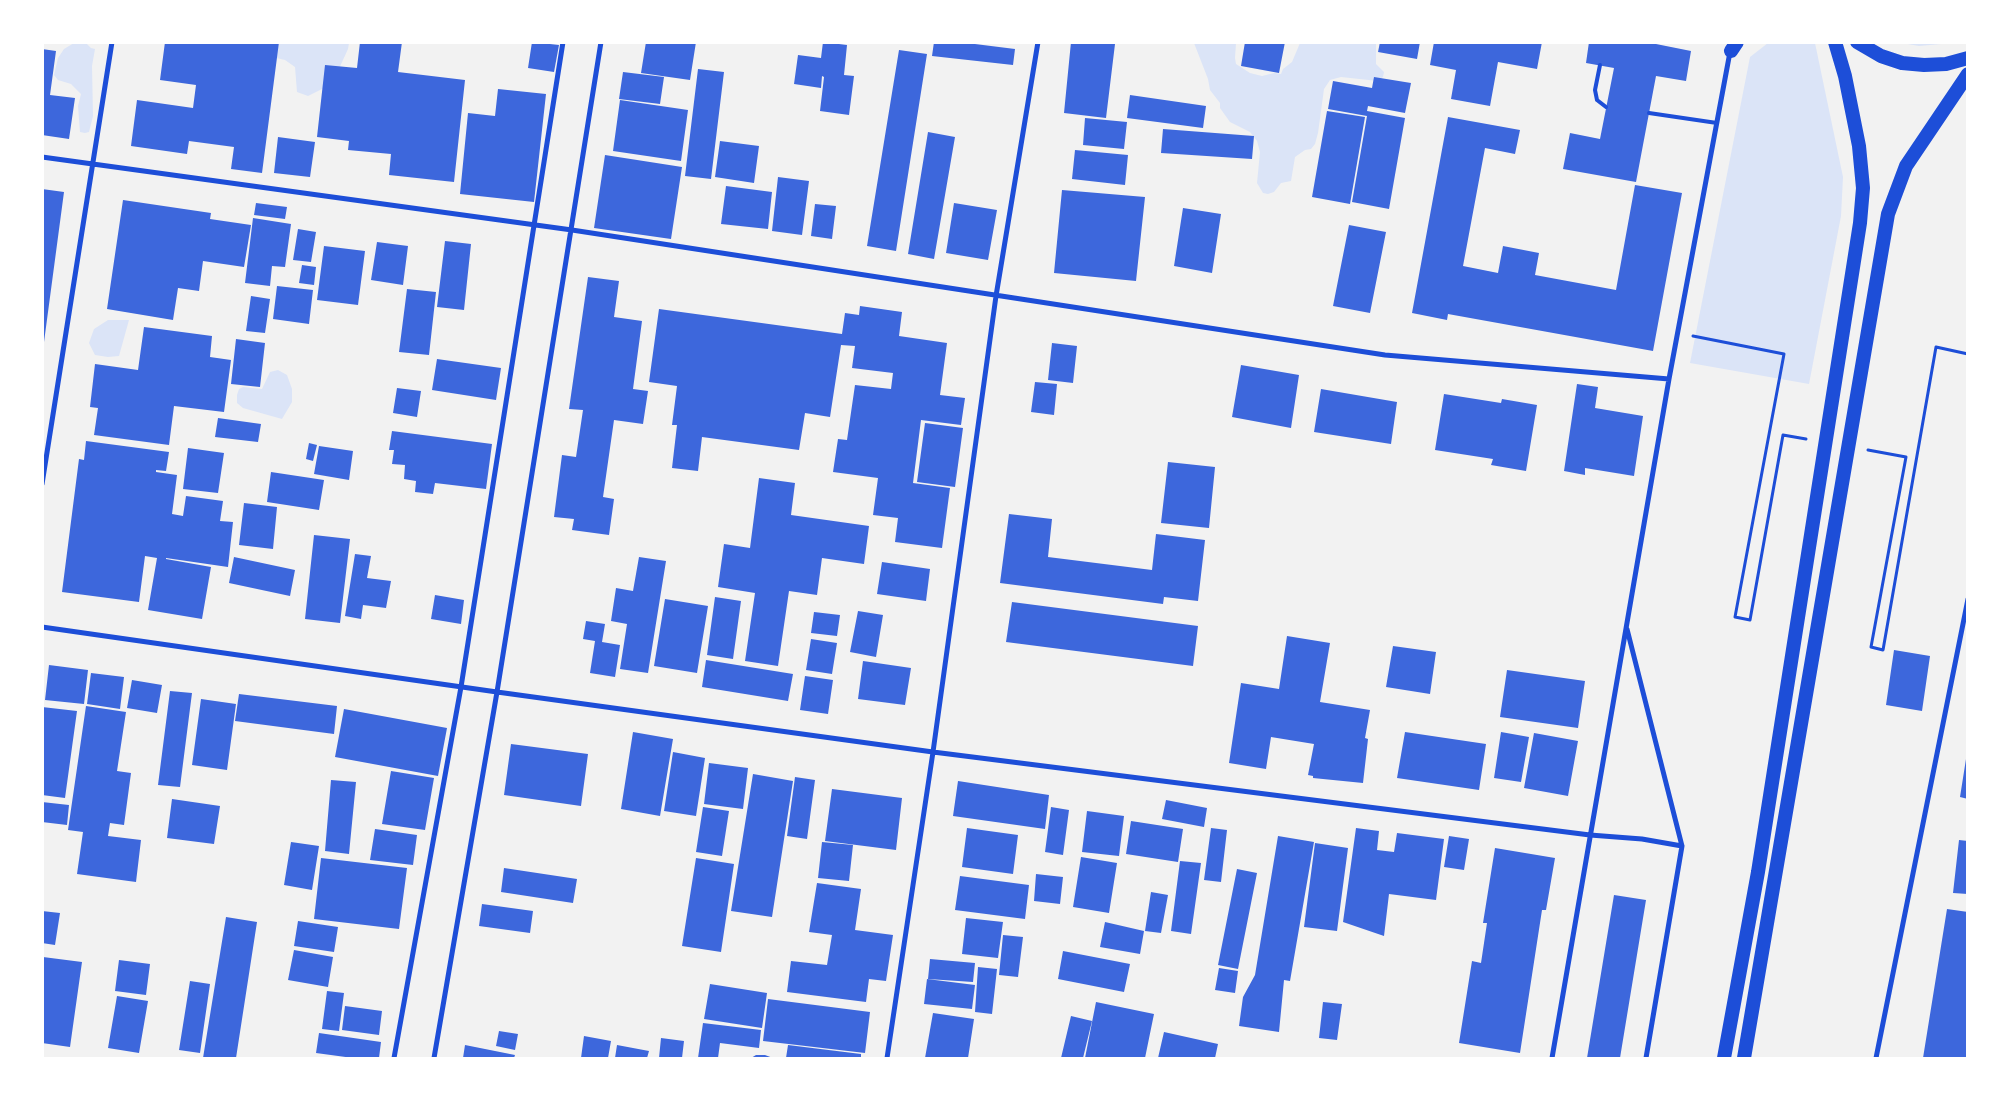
<!DOCTYPE html>
<style>
body{margin:0}
#map{position:relative;width:2010px;height:1101px;overflow:hidden;background:#f2f2f2;font-family:"Times New Roman",serif}
canvas{display:block}
.frame{position:absolute;inset:0;border:44px solid #fff;pointer-events:none}
</style>
<div id="map">
<canvas width="2010" height="1101"></canvas>
<div class="frame"></div>
</div>
<script>
const ctx = document.querySelector('canvas').getContext('2d');
ctx.lineJoin = 'round';
function paint(path, color) { ctx.fillStyle = color; ctx.fill(path, 'evenodd'); }
const toPath = rows => new Path2D(rows.map(r => 'M' + r).join(''));
function strokePath(path, color, width, dash) { ctx.strokeStyle = color; ctx.lineWidth = width; ctx.lineCap = dash ? 'butt' : 'round'; ctx.setLineDash(dash || []); ctx.stroke(path); }
paint(toPath([
 [85,42,91,48,95,49,92,66,93,116,89,132,85,133,80,132,78,106,81,94,71,84,58,80,54,75,58,58,64,49,74,43],
 [234,43,349,43,348,49,332,84,308,96,297,92,295,67,285,60,250,52],
 [1194,43,1236,43,1235,58,1236,64,1250,73,1262,76,1274,73,1281,74,1283,69,1292,62,1300,43,1376,43,1376,64,1384,72,1383,77,1378,81,1341,77,1330,80,1324,89,1318,133,1315,144,1311,149,1305,150,1295,157,1291,181,1281,183,1274,192,1268,194,1263,193,1257,183,1260,152,1257,141,1250,132,1230,122,1220,108,1220,103,1210,90,1208,79],
 [1768,43,1815,43,1843,177,1841,216,1809,384,1690,363,1750,57],
 [1902,43,1952,43,1919,46],
 [108,320,129,320,119,356,108,357,95,355,89,343,94,329],
 [278,370,287,375,292,389,292,402,282,419,243,408,237,403,237,395,239,389,243,387,262,389,270,372]
]), '#dbe4f7');
paint(toPath([
 [165,42,279,42,262,173,231,169,234,147,189,141,187,154,131,146,137,100,193,108,196,85,160,80],
 [360,42,402,42,398,72,465,80,454,182,389,175,391,154,348,150,349,141,317,137,325,65,357,68],
 [532,42,559,45,554,72,528,68],
 [646,42,696,42,690,80,641,73],
 [823,42,847,45,844,75,854,76,849,115,820,111,824,77,822,76,821,88,794,84,798,55,821,58],
 [934,42,959,42,1015,49,1013,65,932,56],
 [1071,42,1115,44,1106,118,1064,113],
 [1245,42,1285,42,1279,73,1241,66],
 [1380,42,1420,42,1417,59,1378,52],
 [1434,42,1542,42,1537,69,1498,62,1490,106,1451,99,1456,70,1430,65],
 [1589,42,1646,42,1691,51,1686,81,1656,76,1636,182,1563,169,1570,133,1600,139,1614,68,1586,63],
 [42,49,56,51,50,95,75,98,69,139,42,135],
 [899,50,927,54,896,251,867,246],
 [698,69,724,72,711,179,685,176],
 [623,72,664,77,660,104,619,99],
 [1374,77,1411,83,1405,113,1368,106,1367,111,1405,118,1389,209,1352,202,1367,116,1328,109,1333,81,1372,88],
 [498,89,546,94,534,202,460,194,468,113,495,116],
 [1130,95,1206,106,1203,128,1127,118],
 [620,100,688,110,681,161,613,151],
 [1327,111,1365,117,1350,204,1312,197],
 [1448,117,1520,130,1515,154,1485,148,1463,266,1498,273,1503,246,1539,253,1535,275,1616,290,1635,185,1682,193,1653,351,1448,314,1447,320,1412,313],
 [1085,118,1127,122,1124,149,1083,145],
 [1163,129,1254,136,1252,159,1161,153],
 [928,132,955,137,934,259,908,254],
 [278,137,315,142,310,177,274,173],
 [720,141,759,146,754,183,715,177],
 [1075,150,1128,155,1125,185,1072,179],
 [605,155,682,167,671,239,594,228],
 [778,177,809,181,802,235,772,231],
 [726,186,772,192,768,229,721,224],
 [42,189,64,192,44,342,42,342],
 [1062,190,1145,197,1136,281,1054,273],
 [123,200,211,213,210,219,251,225,244,267,203,261,199,291,178,288,173,320,107,309],
 [256,203,287,207,285,219,254,215],
 [954,203,997,210,988,260,946,253],
 [815,204,836,206,832,239,811,236],
 [1183,208,1221,214,1212,273,1174,266],
 [253,218,291,224,285,267,272,266,270,286,245,283],
 [1349,225,1386,232,1370,313,1333,306],
 [298,229,316,232,311,262,293,260],
 [445,241,471,244,464,310,437,307],
 [377,242,408,246,403,285,371,280],
 [324,246,365,251,358,305,317,300],
 [302,265,316,267,314,285,299,283],
 [588,277,619,281,614,317,642,321,633,389,648,391,643,424,614,420,603,497,614,499,609,535,572,530,574,519,554,517,562,455,576,457,583,410,569,409],
 [277,286,313,290,309,324,273,319],
 [407,289,436,292,429,355,399,352],
 [251,296,270,299,265,333,246,331],
 [860,306,902,312,899,336,947,343,940,395,965,398,961,425,921,420,913,483,950,488,942,548,895,542,898,518,873,515,878,478,833,472,838,439,847,440,855,385,891,389,893,373,852,368,855,346,841,345,830,417,805,413,799,450,702,437,698,471,672,468,677,425,672,425,677,386,649,382,659,309,842,334,845,313,859,315],
 [144,327,212,336,210,357,231,360,224,412,174,406,169,445,94,435,98,408,90,407,95,364,138,370],
 [236,339,265,343,260,387,231,384],
 [1052,343,1077,346,1073,383,1048,380],
 [437,359,501,368,496,400,432,390],
 [1241,365,1299,375,1291,428,1232,417],
 [1035,382,1057,384,1054,415,1031,412],
 [1577,384,1598,387,1595,408,1643,416,1634,476,1585,468,1585,475,1564,471],
 [397,388,421,391,417,417,393,413],
 [1321,389,1397,402,1391,444,1314,432],
 [1444,394,1501,403,1502,399,1537,405,1526,471,1491,465,1493,459,1435,450],
 [218,418,261,424,258,442,215,437],
 [925,423,963,428,955,487,917,482],
 [392,431,492,444,486,489,435,483,433,494,415,492,416,481,404,479,405,465,392,464,394,450,389,450],
 [86,441,169,452,166,471,156,470,156,472,177,475,172,514,183,516,186,496,223,501,220,521,233,522,228,567,166,558,166,559,211,567,202,619,148,610,157,558,145,556,139,602,62,592,79,459,84,460],
 [309,443,317,445,313,461,306,459],
 [319,446,353,451,349,480,314,474],
 [188,448,224,453,218,493,183,489],
 [1168,462,1215,467,1209,528,1161,523],
 [271,472,324,480,319,510,267,502],
 [759,478,795,483,791,515,869,526,864,564,822,558,817,595,789,591,778,666,745,661,755,593,718,587,724,544,750,548],
 [244,503,277,507,273,549,239,545],
 [1009,514,1052,519,1048,557,1152,570,1156,534,1205,540,1198,601,1164,597,1163,604,1000,583],
 [314,535,350,539,340,623,305,619],
 [355,554,371,556,367,578,391,581,386,608,363,605,361,619,345,616],
 [234,557,295,570,290,596,229,583],
 [639,557,666,561,648,673,620,669,627,624,611,621,616,588,633,591],
 [882,562,930,569,926,601,877,594],
 [435,595,464,600,461,624,431,619],
 [715,597,741,601,733,659,707,655],
 [665,599,708,606,697,673,654,666],
 [1012,602,1198,626,1193,666,1006,642],
 [858,611,883,615,876,657,850,652],
 [814,612,840,615,837,636,811,633],
 [586,621,605,624,602,642,620,645,615,677,590,673,595,641,583,639],
 [1287,636,1330,643,1320,702,1370,710,1365,738,1368,739,1363,783,1313,778,1313,776,1308,775,1314,744,1271,737,1266,769,1229,763,1241,683,1279,689],
 [811,639,837,643,832,674,806,670],
 [1393,646,1436,652,1430,694,1386,687],
 [1894,650,1930,656,1922,711,1886,705],
 [706,660,793,674,788,701,702,687],
 [863,661,911,668,905,705,858,699],
 [49,665,88,670,84,704,45,700],
 [1507,670,1585,681,1578,728,1500,717],
 [91,673,124,677,120,709,87,704],
 [805,676,833,680,828,714,800,710],
 [132,680,162,685,157,713,127,708],
 [170,691,192,693,180,787,158,785],
 [239,694,337,706,334,734,235,721],
 [201,699,236,704,227,770,192,765],
 [86,706,126,712,117,771,131,773,124,825,110,823,108,836,141,840,136,882,77,874,83,832,68,830],
 [42,707,77,711,65,798,42,795],
 [344,709,447,728,438,776,335,757],
 [633,732,673,739,660,816,621,809],
 [1405,732,1486,744,1479,790,1397,778],
 [1501,732,1529,737,1521,782,1494,778],
 [1534,733,1578,741,1568,796,1524,788],
 [511,744,588,754,581,806,504,795],
 [673,752,705,758,696,816,664,811],
 [1966,759,1968,759,1968,799,1960,797],
 [709,763,748,768,743,809,704,804],
 [391,771,434,778,425,830,382,824],
 [753,774,793,781,772,917,731,911],
 [795,777,815,780,807,839,787,836],
 [331,780,356,782,349,854,325,851],
 [958,781,1049,795,1045,829,953,816],
 [832,789,902,798,896,850,825,841],
 [172,799,220,806,214,844,167,838],
 [1166,800,1207,808,1204,827,1162,819],
 [42,802,69,805,67,825,42,822],
 [703,807,729,811,722,856,696,852],
 [1051,807,1069,810,1063,855,1045,852],
 [1087,811,1124,816,1119,856,1082,852],
 [1131,821,1183,829,1178,862,1126,854],
 [967,828,1018,835,1013,874,962,867],
 [1211,828,1227,830,1221,882,1204,880],
 [1356,828,1379,831,1377,850,1394,852,1397,833,1444,839,1436,900,1389,894,1384,936,1343,922],
 [375,829,417,835,413,865,370,860],
 [1278,836,1314,842,1290,981,1284,980,1279,1032,1239,1026,1243,997,1255,975],
 [1449,836,1469,839,1464,870,1444,867],
 [1959,840,1968,841,1968,894,1953,893],
 [291,842,319,846,312,890,284,885],
 [822,842,853,845,849,881,818,878],
 [1315,843,1348,848,1337,931,1304,927],
 [1495,848,1555,858,1546,910,1542,910,1520,1053,1459,1043,1472,961,1481,963,1487,923,1483,923],
 [1081,857,1117,863,1109,913,1073,907],
 [321,858,407,868,399,929,314,919],
 [696,858,734,864,721,952,682,946],
 [1180,861,1201,863,1191,934,1171,931],
 [504,868,577,879,573,903,501,892],
 [1237,869,1257,873,1238,969,1218,965],
 [1036,874,1063,877,1060,904,1034,901],
 [960,876,1029,885,1025,919,955,910],
 [817,883,861,889,855,930,893,935,886,981,869,979,866,1002,787,992,791,961,827,965,832,935,809,932],
 [1151,892,1168,895,1161,933,1145,931],
 [1614,895,1646,900,1620,1058,1587,1058],
 [482,904,533,911,530,933,479,926],
 [1947,909,1968,912,1968,1058,1923,1058],
 [42,911,60,913,55,945,42,943],
 [226,917,257,922,236,1058,203,1058],
 [966,918,1003,922,998,958,962,954],
 [298,921,338,927,334,952,294,946],
 [1105,922,1144,931,1140,954,1100,947],
 [1003,935,1023,937,1018,977,999,975],
 [294,950,333,957,328,987,288,980],
 [1063,951,1130,964,1124,992,1058,979],
 [43,957,82,962,70,1047,42,1043],
 [930,959,975,963,973,982,928,979],
 [119,960,150,964,146,995,115,991],
 [978,967,997,969,992,1014,975,1012],
 [1219,968,1238,971,1235,993,1215,990],
 [927,979,975,985,972,1009,924,1004],
 [190,981,210,984,200,1053,179,1050],
 [710,984,767,993,762,1028,704,1019],
 [327,991,344,993,339,1031,322,1029],
 [117,996,148,1001,139,1053,108,1048],
 [768,999,870,1012,865,1053,763,1041],
 [1096,1002,1154,1014,1145,1058,1085,1058],
 [1323,1002,1342,1004,1337,1040,1319,1038],
 [345,1006,382,1011,379,1035,342,1030],
 [933,1013,974,1019,968,1058,925,1058],
 [1071,1016,1092,1021,1083,1058,1061,1058],
 [703,1023,761,1030,759,1048,720,1043,718,1058,698,1058],
 [499,1031,518,1034,515,1050,496,1046],
 [1164,1032,1218,1044,1215,1058,1158,1058],
 [319,1033,381,1042,379,1058,353,1058,316,1053],
 [584,1036,611,1041,608,1058,581,1058],
 [661,1038,684,1041,682,1058,659,1058],
 [465,1045,515,1055,514,1058,463,1058],
 [617,1045,649,1051,647,1058,615,1058],
 [788,1045,861,1054,861,1058,786,1058],
 [756,1055,765,1055,773,1058,751,1058]
]), '#3d67dc');
strokePath(toPath([
 [1693,336,1784,354,1735,617,1750,620,1783,435,1806,439],
 [1868,450,1906,457,1871,647,1883,650,1936,347,1968,354]
]), '#1d4ed8', 3);
strokePath(toPath([
 [1600,65,1595,90,1597,100,1606,107],
 [1649,113,1717,123]
]), '#1d4ed8', 4);
strokePath(toPath([
 [42,157,572,230,1385,355,1669,379],
 [42,484,112,42],
 [42,627,497,692,933,752,1590,835,1642,839,1682,846],
 [1627,629,1682,846,1646,1058],
 [394,1058,461,687,563,42],
 [434,1058,497,692,601,42],
 [887,1058,933,752,996,296,1038,42],
 [1552,1058,1669,379,1730,52],
 [1876,1058,1968,599]
]), '#1d4ed8', 5);
strokePath(toPath([
 [1857,42,1881,56,1902,63,1924,65,1946,64,1968,58],
 [1731,51,1737,42],
 [1724,1058,1758,872,1860,223,1863,188,1859,146,1845,76,1835,42],
 [1744,1058,1888,214,1906,166,1968,74]
]), '#1d4ed8', 14);
</script>
